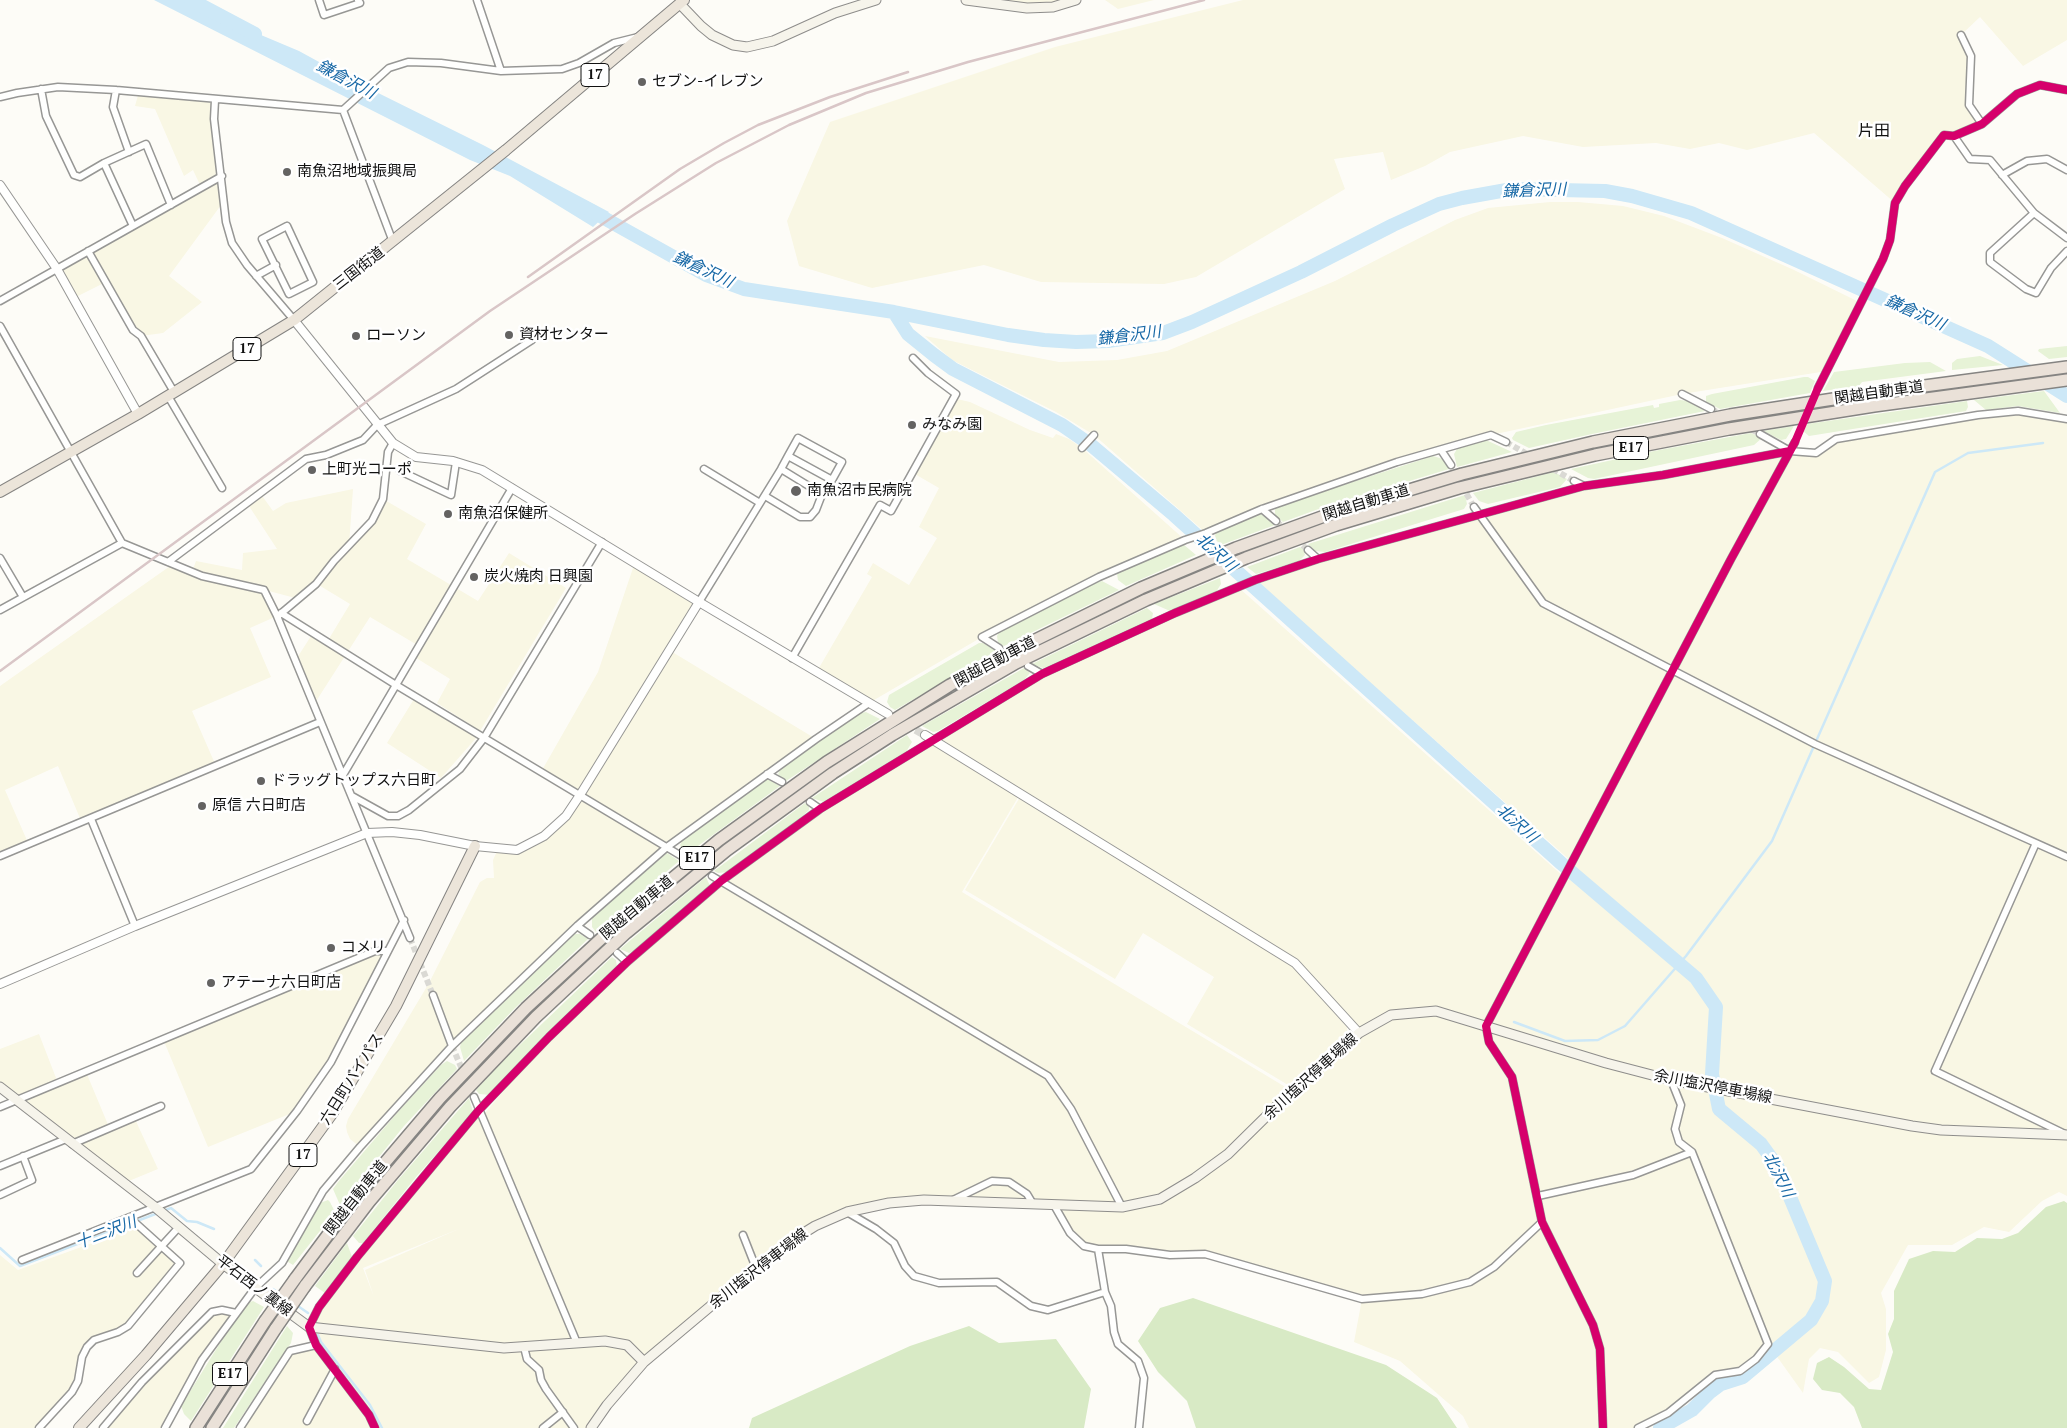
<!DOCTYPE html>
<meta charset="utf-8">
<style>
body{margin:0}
canvas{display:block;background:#fdfcf7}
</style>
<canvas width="2067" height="1428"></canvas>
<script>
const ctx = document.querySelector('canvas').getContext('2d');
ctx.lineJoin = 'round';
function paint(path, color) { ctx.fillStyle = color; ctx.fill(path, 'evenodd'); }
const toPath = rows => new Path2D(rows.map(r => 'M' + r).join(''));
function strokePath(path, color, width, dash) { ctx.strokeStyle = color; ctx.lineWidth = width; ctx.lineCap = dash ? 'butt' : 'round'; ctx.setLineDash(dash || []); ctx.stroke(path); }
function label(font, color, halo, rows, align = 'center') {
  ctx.font = font + ' "PT Serif","Noto Sans JP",serif'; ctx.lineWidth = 5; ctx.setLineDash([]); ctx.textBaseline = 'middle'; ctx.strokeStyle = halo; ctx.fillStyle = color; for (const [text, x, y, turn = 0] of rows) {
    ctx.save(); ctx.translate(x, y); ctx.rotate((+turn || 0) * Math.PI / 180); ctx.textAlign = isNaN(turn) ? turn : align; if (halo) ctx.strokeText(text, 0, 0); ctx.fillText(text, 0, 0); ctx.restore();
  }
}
paint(toPath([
 [966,0,1076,0,1053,7],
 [1105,0,1154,0,1118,9],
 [1243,0,2067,0,2067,40,2023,66,1980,17,1961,35,1971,56,1969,105,1982,124,1954,136,1944,135,1895,203,1814,133,1747,150,1719,143,1690,149,1656,143,1583,147,1523,136,1450,152,1425,166,1391,180,1383,152,1334,159,1345,189,1196,277,1164,284,1041,282,984,265,872,288,799,266,787,221,830,122,1055,47],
 [139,92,215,100,224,201,169,276,202,302,163,333,141,336,133,330,106,282,74,298,57,269,201,187,193,170,184,176,155,109,135,106],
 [1550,202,1578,202,1623,206,1664,216,1722,238,1794,270,1861,303,1827,371,1682,394,1491,435,1397,462,1206,533,1094,435,1056,412,952,360,925,336,1059,362,1117,360,1167,351,1335,281,1455,220,1488,208],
 [957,399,970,402,1030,430,1053,438,1056,434,1069,439,1082,448,1185,540,1099,577,982,637,869,703,816,673,872,577,867,574,873,563,909,585,937,538,919,527,939,488,913,473],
 [2018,411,2067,419,2067,1196,2059,1192,2042,1201,2009,1232,1984,1227,1952,1245,1908,1245,1881,1293,1886,1309,1886,1350,1879,1377,1869,1383,1838,1352,1820,1348,1809,1359,1803,1393,1768,1344,1740,1371,1715,1375,1668,1413,1638,1428,1469,1428,1463,1416,1400,1361,1354,1342,1362,1299,1205,1254,1084,1246,1070,1233,1054,1205,889,1203,815,1226,656,1352,591,1428,240,1428,290,1351,316,1345,309,1327,319,1307,479,1110,513,1190,485,1113,549,1037,627,962,721,881,820,809,1042,674,1238,587,1564,877,1572,862,1255,580,1584,486,1790,451,1816,453,1836,439],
 [1020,794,1020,797,965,890,1115,979,1143,933,1214,977,1187,1024,1288,1085,1347,1033,1347,1024,1286,959,1359,1033,1292,1091,962,892],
 [461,1228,365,1270,374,1297,363,1268],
 [353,489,349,545,372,521,383,499,426,524,407,559,478,601,509,553,566,588,480,731,437,703,450,679,413,656,419,646,370,617,313,706,295,661,313,633,327,642,350,604,317,584,299,599,265,590,277,616,250,628,271,677,192,711,216,766,82,823,58,766,5,790,29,845,0,856,0,686,173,564,192,572,196,561,242,570,243,553,277,549,247,503,260,493,273,511,286,503],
 [635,562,699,602,669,650,816,739,667,847,577,926,452,1046,360,1147,350,1139,347,1132,346,1126,348,1119,429,983,480,882,487,878,494,878,493,860,498,849,517,850,544,836,580,796,541,772,598,672],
 [414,699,477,737,441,778,387,743],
 [375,951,388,951,331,1062,297,1111,208,1147,163,1039],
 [39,1034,58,1083,86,1072,109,1127,134,1117,158,1169,124,1183,0,1087,0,1049],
 [139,1226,180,1263,128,1326,87,1347,78,1381,39,1428,0,1428,0,1255,18,1270],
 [212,1312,236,1313,202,1360,165,1428,103,1428,142,1382]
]), '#f9f7e4');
paint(toPath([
 [2067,346,2067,357,2049,359,2038,351,2039,349],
 [1980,356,2003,365,1952,370,1952,363,1957,359],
 [1930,362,1946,371,1862,382,1859,386,1823,391,1834,372,1905,363],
 [1804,377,1808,377,1815,381,1810,393,1720,409,1706,402,1706,396,1712,394],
 [2044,391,2060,413,2018,406,1986,410,1974,400],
 [1680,400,1688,401,1705,411,1592,434,1529,448,1513,440,1512,438,1516,432,1546,425,1653,405,1654,408,1659,407,1659,404],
 [1967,401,1968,407,1966,411,1809,436,1803,431,1807,424],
 [1794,426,1786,439,1781,440,1763,431],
 [1751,433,1762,438,1754,445,1594,479,1588,478,1571,469,1654,451],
 [1486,440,1512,452,1457,467,1454,454,1457,449],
 [1433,456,1443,459,1449,469,1324,507,1283,522,1275,515,1275,507],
 [1554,472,1567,479,1560,487,1488,504,1479,501,1473,493],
 [1465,495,1467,504,1464,509,1325,552,1315,551,1308,544],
 [1261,514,1275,525,1221,545,1216,540,1215,535,1219,529],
 [1183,544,1196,555,1126,586,1118,580,1117,574,1120,571],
 [1300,547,1304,550,1305,555,1299,561,1256,574,1247,567],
 [1220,578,1221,584,1216,592,1170,611,1154,604],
 [1102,581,1119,590,1004,646,998,643,997,636,1000,630,1088,585],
 [1147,608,1153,613,1152,619,1052,666,1043,668,1032,664],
 [979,643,983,643,997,651,895,710,890,707,887,702,889,695],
 [1024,668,1030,673,1024,680,938,731,933,732,922,726],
 [866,712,880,719,786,781,778,777,779,769,861,713],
 [907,735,912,742,906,752,835,798,833,796,824,802,812,798],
 [764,779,767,779,780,786,687,854,683,852,680,845,682,841],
 [805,803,809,807,809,810,797,821,798,823,728,872,718,873,714,871],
 [667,853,679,861,596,932,592,927,592,918],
 [706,877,710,886,709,890,636,952,633,951,629,953,620,949],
 [575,934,580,934,588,939,515,1008,464,1061,460,1047,461,1043],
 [612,957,616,960,617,968,557,1025,491,1095,479,1094,476,1090,503,1061],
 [447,1061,455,1065,457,1069,404,1126,340,1205,333,1189,338,1182,397,1113,441,1065],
 [469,1098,473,1112,416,1177,363,1243,359,1243,353,1236,398,1180],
 [328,1200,330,1202,335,1212,293,1265,285,1260,302,1230,320,1203],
 [347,1243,352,1257,325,1293,315,1286],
 [253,1301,264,1307,191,1421,184,1414,181,1406,230,1327,247,1303],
 [287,1326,293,1333,291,1343,234,1428,223,1428]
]), '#e7f3d7');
paint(toPath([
 [2064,1201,2067,1203,2067,1428,1862,1428,1854,1407,1840,1393,1822,1390,1813,1379,1817,1363,1829,1357,1844,1367,1869,1389,1881,1390,1893,1352,1888,1334,1894,1319,1894,1291,1909,1259,1933,1251,1955,1252,1977,1238,2002,1239,2018,1233,2046,1207],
 [1193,1298,1386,1365,1437,1398,1457,1428,1196,1428,1187,1401,1158,1372,1138,1341,1160,1308],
 [969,1326,999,1343,1056,1339,1091,1389,1084,1428,749,1428,752,1418,910,1346]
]), '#d8eac5');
paint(toPath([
 [154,0,184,0,204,11,299,51,352,80,483,145,609,212,593,227,510,176,470,160]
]), '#cde8f7');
strokePath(toPath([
 [1514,1022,1565,1041,1598,1040,1625,1026,1686,956,1772,841,1935,472,1968,453,2043,443],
 [0,1248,20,1266,171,1208,187,1221,197,1222,214,1229],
 [255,1260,261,1266],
 [273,1289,280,1294],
 [295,1304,308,1313],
 [318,1335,321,1342,370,1405,382,1428]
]), '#cde8f7', 2.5);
strokePath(toPath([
 [191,0,255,34],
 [586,208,706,275,744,289,894,312,1008,335,1044,340,1076,342,1108,341,1163,333,1192,322,1301,272,1393,225,1439,204,1462,198,1512,189,1605,191,1632,196,1691,213,1988,346,2067,396],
 [894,312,908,334,934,355,953,369,1062,425,1091,445,1174,515,1562,864,1696,978,1716,1007,1712,1074,1719,1109,1761,1144,1777,1166,1825,1281,1822,1301,1811,1320,1743,1377,1721,1384,1709,1393,1692,1410,1660,1428]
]), '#cde8f7', 14);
strokePath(toPath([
 [1711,409,1760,434],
 [1506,442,1574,481],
 [1795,442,1818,388],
 [1462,486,1474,507],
 [1276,521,1308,550],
 [410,938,433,995],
 [452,1046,474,1097]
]), '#dad9d4', 6, [6, 3]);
strokePath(toPath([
 [905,724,925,735]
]), '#dad9d4', 8, [8, 4]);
const minor = toPath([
 [319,0,324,15,360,3,358,0],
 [477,0,501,71],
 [1961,35,1971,56,1969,105,1982,124],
 [41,89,46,116,74,175,80,177,104,163,146,144,171,205],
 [116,90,113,107,129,152],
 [0,97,17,93,58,87,116,90,343,110,389,68,408,62,441,63,501,71,562,69,579,63,614,43,638,37],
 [215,100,214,119,226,222,232,243,247,265,294,320],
 [343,110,393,242],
 [1954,136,1970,159,1990,160,2034,213,2067,238],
 [104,163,133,226],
 [2002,175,2027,161,2047,159,2067,170],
 [2034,213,1990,253,1990,262,2026,289,2036,293,2051,268,2067,251],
 [287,226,313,282,289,294,262,239,287,226],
 [88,251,133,330,141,336,174,392],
 [256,276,276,265],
 [0,301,222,176],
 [0,326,122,543,202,576,264,590,277,616,410,938],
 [1818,388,1883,259,1890,240,1895,203,1905,186,1944,135,1954,136,1982,124,2017,94,2040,85,2067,90],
 [1682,394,1711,409],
 [168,396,222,488],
 [1760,434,1790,451,1816,453,1836,439,1978,415,2018,411,2067,419],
 [1082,448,1094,435],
 [1441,450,1451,465],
 [704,469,760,503],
 [400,471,451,495,456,462],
 [1574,481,1584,486],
 [765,496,800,517,810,517,816,510,821,497,812,488,781,469],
 [1474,507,1543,603,1815,744,2067,857],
 [1262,509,1276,521],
 [1308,550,1318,559],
 [0,558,23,597],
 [168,562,306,459,326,455,363,440,377,425,456,389,532,340],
 [699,602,781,469,788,456,798,438,842,462,832,480,788,456],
 [0,610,122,543],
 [281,613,396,685,683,857],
 [278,616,316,584,334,561,372,521,383,499,388,452,393,443],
 [982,637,1099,577,1185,540,1206,533,1262,509,1397,462,1491,435,1506,442],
 [982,637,999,648],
 [792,658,880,505,891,511,956,394,928,373,913,358],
 [1028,666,1042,674],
 [767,774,782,782],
 [343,775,512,488],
 [352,796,388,816,398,816,409,810,460,769,484,738,602,542],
 [810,802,820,809],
 [91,819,135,926],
 [2036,843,1935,1071,2065,1134],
 [0,856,320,722],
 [712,876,1048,1076,1071,1109,1122,1207],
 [577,926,590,935],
 [617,953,627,962],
 [433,995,452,1046],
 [474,1097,577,1343],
 [0,1107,375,951,388,951],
 [72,1144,161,1106],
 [0,1166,66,1139],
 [0,1195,32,1180,23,1156],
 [1538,1196,1633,1175,1692,1152],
 [953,1200,992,1181,1009,1182,1027,1194,1033,1204],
 [1054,1205,1070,1233,1084,1246,1098,1249,1126,1249,1170,1255,1205,1254,1362,1299,1422,1294,1470,1282,1494,1267,1542,1222],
 [847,1212,876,1229,894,1243,905,1266,914,1276,939,1283,997,1282,1031,1306,1048,1310,1105,1292],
 [743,1235,756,1268],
 [1098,1249,1105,1292,1111,1306,1114,1332,1118,1344,1138,1361,1144,1378,1139,1428],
 [22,1260,251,1169,297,1111,331,1062,404,920],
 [137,1273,179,1227],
 [524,1347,527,1359,539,1370,541,1380,546,1389,574,1428],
 [307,1421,335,1369],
 [39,1428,72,1392,78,1381,82,1357,87,1347,94,1340,118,1332,128,1326,180,1263,130,1218],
 [103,1428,142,1382,212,1312,222,1310,236,1313],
 [165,1428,202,1360,255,1288,282,1263,323,1191,360,1147,452,1046,577,926,667,847,816,739,869,703],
 [240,1428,290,1351,316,1345],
 [375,1428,369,1415,316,1345,309,1327,319,1307,357,1257,479,1110,549,1037,627,962,721,881,820,809,1042,674,1175,613,1255,580,1318,559,1584,486,1663,475,1790,451],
 [543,1428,563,1412],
 [1603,1428,1600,1349,1593,1325,1542,1222,1512,1077,1489,1042,1486,1026,1731,559,1795,442],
 [1638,1428,1668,1413,1715,1375,1740,1371,1756,1359,1768,1344,1692,1152,1679,1142,1675,1129,1681,1105,1671,1080]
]);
const tertiary = toPath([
 [0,185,57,269,138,414],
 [294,320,393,443,416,457,453,461,482,470,699,602,888,714],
 [925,735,1295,963,1359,1033],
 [0,984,135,926,367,833,392,832,420,835,475,846,517,850,544,836,566,816,580,795,699,602]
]);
const secondary = toPath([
 [966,0,1027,8,1053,7,1076,0],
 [680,4,701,26,712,35,733,45,747,47,773,41,835,13,876,0],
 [0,1087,155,1207,223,1264,309,1327,504,1348,605,1341,627,1345,644,1362],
 [591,1428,607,1405,644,1362,756,1268,791,1241,815,1226,847,1212,889,1203,924,1200,1122,1207,1160,1199,1195,1178,1228,1154,1292,1091,1359,1033,1391,1015,1436,1011,1606,1063,1671,1080,1912,1126,1941,1130,2067,1135]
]);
const trunk = toPath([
 [0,492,138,414,294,320,506,150,684,0],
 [79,1428,146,1355,223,1264,332,1114,396,1006,475,846]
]);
const motorway = toPath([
 [295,1279,359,1193,440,1098,526,1008,616,925,719,840,827,762,950,685,1015,650,1141,588,1236,548,1330,514,1462,474,1593,442,1730,415,1872,393,2067,367],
 [305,1286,369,1202,450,1107,536,1017,626,933,727,850,833,773,892,735,1016,663,1146,600,1246,558,1336,525,1459,488,1595,455,1729,429,1874,406,2067,380],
 [196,1428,265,1321],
 [212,1428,276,1328]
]);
strokePath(minor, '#979795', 9);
strokePath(tertiary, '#979795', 10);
strokePath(secondary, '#8e8d8b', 11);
strokePath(trunk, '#858482', 12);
strokePath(motorway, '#858482', 14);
strokePath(minor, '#fffffe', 6);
strokePath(tertiary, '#fffffe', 8);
strokePath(secondary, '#f6f4eb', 9);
strokePath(trunk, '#ece5da', 10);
strokePath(motorway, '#eae1d8', 11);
strokePath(toPath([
 [528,277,680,169,724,143,758,125,830,97,908,72],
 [0,671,490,311,635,214,716,163,789,125,866,93,968,62,1204,0]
]), '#d9c6c7', 2.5);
const motorwayBridge = toPath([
 [265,1321,295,1279],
 [276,1328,305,1286]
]);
strokePath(motorwayBridge, '#858482', 14, []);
strokePath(motorwayBridge, '#eae1d8', 11);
strokePath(toPath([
 [375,1428,369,1415,316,1345,309,1327,319,1307,357,1257,479,1110,549,1037,627,962,721,881,820,809,1042,674,1175,613,1255,580,1318,559,1584,486,1663,475,1790,451],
 [1603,1428,1600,1349,1593,1325,1542,1222,1512,1077,1489,1042,1486,1026,1731,559,1795,442,1818,388,1883,259,1890,240,1895,203,1905,186,1944,135,1954,136,1982,124,2017,94,2040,85,2067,90]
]), '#d6006c', 8);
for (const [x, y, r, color] of [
 [642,82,5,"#646362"],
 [287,172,5,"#646362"],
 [509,335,5,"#646362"],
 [356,336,5,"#646362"],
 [912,425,5,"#646362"],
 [312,470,5,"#646362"],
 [796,491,6,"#646362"],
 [448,514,5,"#646362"],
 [474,577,5,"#646362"],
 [261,781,5,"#646362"],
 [202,806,5,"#646362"],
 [331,948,5,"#646362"],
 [211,983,5,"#646362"]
]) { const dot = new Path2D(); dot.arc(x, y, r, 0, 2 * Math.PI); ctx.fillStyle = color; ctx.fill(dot); strokePath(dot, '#fff', 2); }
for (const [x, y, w] of [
 [595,75,28],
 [247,349,28],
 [1631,448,35],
 [697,858,35],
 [303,1155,28],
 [230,1374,35]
]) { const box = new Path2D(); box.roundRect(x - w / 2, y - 11.5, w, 23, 4); ctx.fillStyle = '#fff'; ctx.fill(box); strokePath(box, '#111', 1); }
label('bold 14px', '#111', null, [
 ["17",595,75],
 ["17",247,349],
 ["E17",1631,448],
 ["E17",697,858],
 ["17",303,1155],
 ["E17",230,1374]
]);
label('15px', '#111', '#fff', [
 ["セブン-イレブン",652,82],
 ["南魚沼地域振興局",297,172],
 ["資材センター",519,335],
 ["ローソン",366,336],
 ["みなみ園",922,425],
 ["上町光コーポ",322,470],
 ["南魚沼市民病院",807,491],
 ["南魚沼保健所",458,514],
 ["炭火焼肉 日興園",484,577],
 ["ドラッグトップス六日町",271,781],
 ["原信 六日町店",212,806],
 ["コメリ",341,948],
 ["アテーナ六日町店",221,983]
], 'left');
label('15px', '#111', '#fff', [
 ["三国街道",359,269,-38],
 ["関越自動車道",1879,393,-8],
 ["関越自動車道",1366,503,-17],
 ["関越自動車道",995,662,-28],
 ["関越自動車道",637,908,-40],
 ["余川塩沢停車場線",1311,1077,-42],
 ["六日町バイパス",352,1079,-58],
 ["余川塩沢停車場線",1713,1087,11],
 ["関越自動車道",356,1198,-51],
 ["余川塩沢停車場線",759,1269,-38],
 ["平石西ノ裏線",254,1286,37]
]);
label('italic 16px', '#1768a6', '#fff', [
 ["鎌倉沢川",346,80,28],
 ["鎌倉沢川",1534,191,-2],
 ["鎌倉沢川",703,270,25],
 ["鎌倉沢川",1915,313,24],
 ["鎌倉沢川",1129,336,-7],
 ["北沢川",1216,553,42],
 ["北沢川",1517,824,42],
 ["北沢川",1778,1175,63],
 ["十二沢川",106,1233,-21]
]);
label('16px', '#111', '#fff', [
 ["片田",1874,131]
]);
</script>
